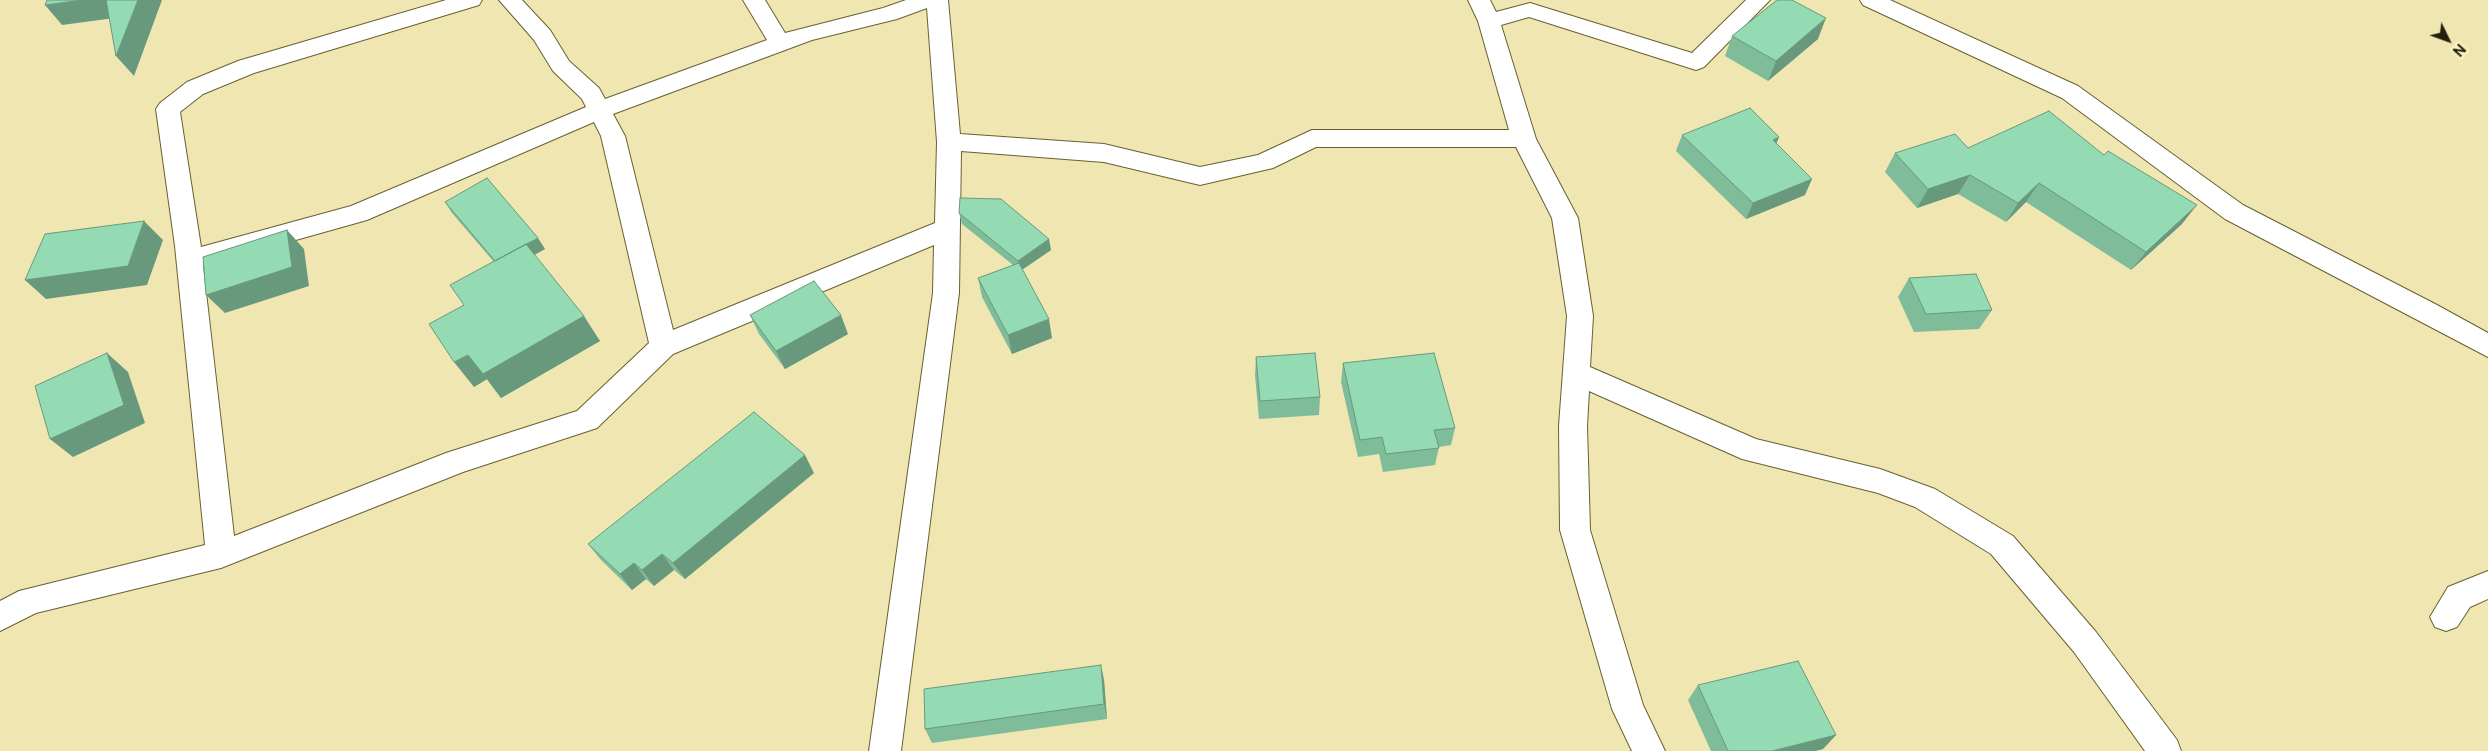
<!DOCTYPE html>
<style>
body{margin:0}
#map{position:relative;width:2488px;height:751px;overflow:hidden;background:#f0e6b2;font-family:"Public Sans",sans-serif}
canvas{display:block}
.north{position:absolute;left:2423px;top:15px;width:50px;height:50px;-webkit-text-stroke:4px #fdf4bf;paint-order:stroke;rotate:132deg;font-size:14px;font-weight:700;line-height:20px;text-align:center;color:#23200b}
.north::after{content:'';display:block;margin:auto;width:18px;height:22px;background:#23200b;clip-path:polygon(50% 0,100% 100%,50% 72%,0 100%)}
</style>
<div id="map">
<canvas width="2488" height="751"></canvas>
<div class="north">N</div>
</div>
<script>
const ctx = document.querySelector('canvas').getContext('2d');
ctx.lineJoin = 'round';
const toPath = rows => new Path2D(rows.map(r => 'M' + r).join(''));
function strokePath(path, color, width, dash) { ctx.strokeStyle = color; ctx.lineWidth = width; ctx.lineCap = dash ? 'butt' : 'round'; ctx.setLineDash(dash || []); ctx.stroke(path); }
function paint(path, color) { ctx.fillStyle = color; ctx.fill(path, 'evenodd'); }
const street = toPath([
 [446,0,482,0,479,5,254,73,203,94,180,112,201,247,351,206,586,107,582,99,553,71,534,40,499,0,522,0,550,30,569,61,599,88,605,99,767,40,743,0,765,0,785,33,883,8,906,0,948,0,960,134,1104,144,1200,167,1258,155,1312,130,1509,130,1478,21,1468,0,1490,0,1496,12,1530,3,1692,53,1746,0,1770,0,1704,67,1696,70,1529,17,1501,25,1536,139,1578,218,1593,316,1590,367,1756,439,1880,469,1935,489,2013,536,2096,632,2177,740,2181,751,2145,751,2074,652,1991,554,1915,507,1878,493,1742,459,1589,391,1587,426,1590,530,1643,705,1665,751,1632,751,1612,709,1560,530,1559,426,1567,316,1552,218,1516,147,1316,147,1273,168,1200,185,1104,162,961,151,959,293,901,751,869,751,933,293,934,245,673,354,597,428,463,472,221,568,36,613,0,631,0,601,19,591,205,545,175,246,156,109,160,103,187,82,238,61,446,0],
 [927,8,937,142,935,223,673,330,625,136,613,114,812,40,897,19,927,8],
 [594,122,601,136,649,343,577,411,446,453,234,536,203,266,367,220,594,122],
 [1860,0,1890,0,2078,86,2243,205,2437,305,2488,333,2488,357,2225,219,2062,98,1863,5,1860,0],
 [2488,571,2488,599,2470,607,2457,627,2446,631,2435,627,2430,617,2448,587,2488,571]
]);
strokePath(street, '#686030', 2);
paint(street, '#fff');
paint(toPath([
 [1732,36,1818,39,1768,81,1725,56],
 [1682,135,1779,137,1776,144,1805,195,1746,219,1676,151],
 [1968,148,2182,224,2131,270,2026,202,2006,222,1958,194,1917,208,1885,172,1895,153],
 [445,202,545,249,534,255,600,341,501,398,487,379,474,387,464,305,494,262,452,213],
 [959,213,1051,250,1022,270,1052,338,1012,354,982,297,978,278,1013,265,962,224],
 [1909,278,1992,310,1979,329,1914,332,1898,297],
 [750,315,848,334,785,369,759,334],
 [1256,357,1320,397,1319,415,1259,419,1255,375],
 [1343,363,1455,428,1451,445,1439,447,1435,465,1383,472,1379,454,1358,457,1341,382],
 [814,473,685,579,674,570,654,586,646,579,632,590,601,560,588,544],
 [1104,680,1107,719,932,743,925,729],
 [1698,685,1836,735,1823,749,1815,751,1711,751,1688,700]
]), '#7fbc9a');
paint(toPath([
 [83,0,108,0,122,17,62,25,45,5],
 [138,0,162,0,134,76,116,56],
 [1826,18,1818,39,1768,81,1776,61],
 [1779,137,1772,154,1773,140],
 [1970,175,1958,194,1917,208,1928,189],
 [1812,179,1805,195,1746,219,1753,203],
 [2039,183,2026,202,2006,222,2018,203],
 [2197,205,2182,224,2131,270,2146,252],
 [144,221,163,240,147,285,46,299,25,280],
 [287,230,304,249,309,286,225,313,206,295],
 [538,238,545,249,503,272,496,262],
 [1049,239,1051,250,1020,271,1018,261],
 [841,315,848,334,785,369,776,351],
 [584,316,600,341,501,398,483,374],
 [1049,319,1052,338,1012,354,1008,335],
 [107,353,128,372,145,423,73,457,50,439],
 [468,355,487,379,474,387,454,362],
 [805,455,814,473,685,579,673,563],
 [662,554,674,570,654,586,642,570],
 [634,563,646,579,632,590,620,574],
 [1101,665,1104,680,1107,719,1104,704],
 [1836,735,1823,749,1815,751,1772,751]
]), '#68997d');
const building = toPath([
 [47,0,83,0,45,5,47,0],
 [106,0,138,0,116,56,106,0],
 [1777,0,1792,0,1826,18,1776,61,1732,36,1777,0],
 [1750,108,1779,137,1773,140,1812,179,1753,203,1682,135,1750,108],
 [2049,111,2104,155,2108,151,2197,205,2146,252,2039,183,2018,203,1970,175,1928,189,1895,153,1955,134,1968,148,2049,111],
 [487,178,538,238,495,261,445,202,487,178],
 [960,198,1001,199,1049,239,1018,261,959,213,960,198],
 [144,221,128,266,25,280,45,234,144,221],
 [287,230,292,267,206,295,203,257,287,230],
 [526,244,584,316,483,374,468,355,454,362,429,324,464,305,450,285,526,244],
 [1019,263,1049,319,1008,335,978,278,1019,263],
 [1976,274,1992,310,1926,314,1909,278,1976,274],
 [814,281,841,315,776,351,750,315,814,281],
 [107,353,124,405,50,439,35,386,107,353],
 [1315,353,1320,397,1260,401,1256,357,1315,353],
 [1434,353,1455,428,1434,430,1439,448,1386,454,1382,437,1360,440,1343,363,1434,353],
 [754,412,805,455,673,563,662,554,642,570,634,563,620,574,588,544,754,412],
 [1798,661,1836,735,1772,751,1728,751,1698,685,1798,661],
 [1101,665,1104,704,925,729,924,689,1101,665]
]);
paint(building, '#94dbb3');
strokePath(building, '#68997d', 1);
</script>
